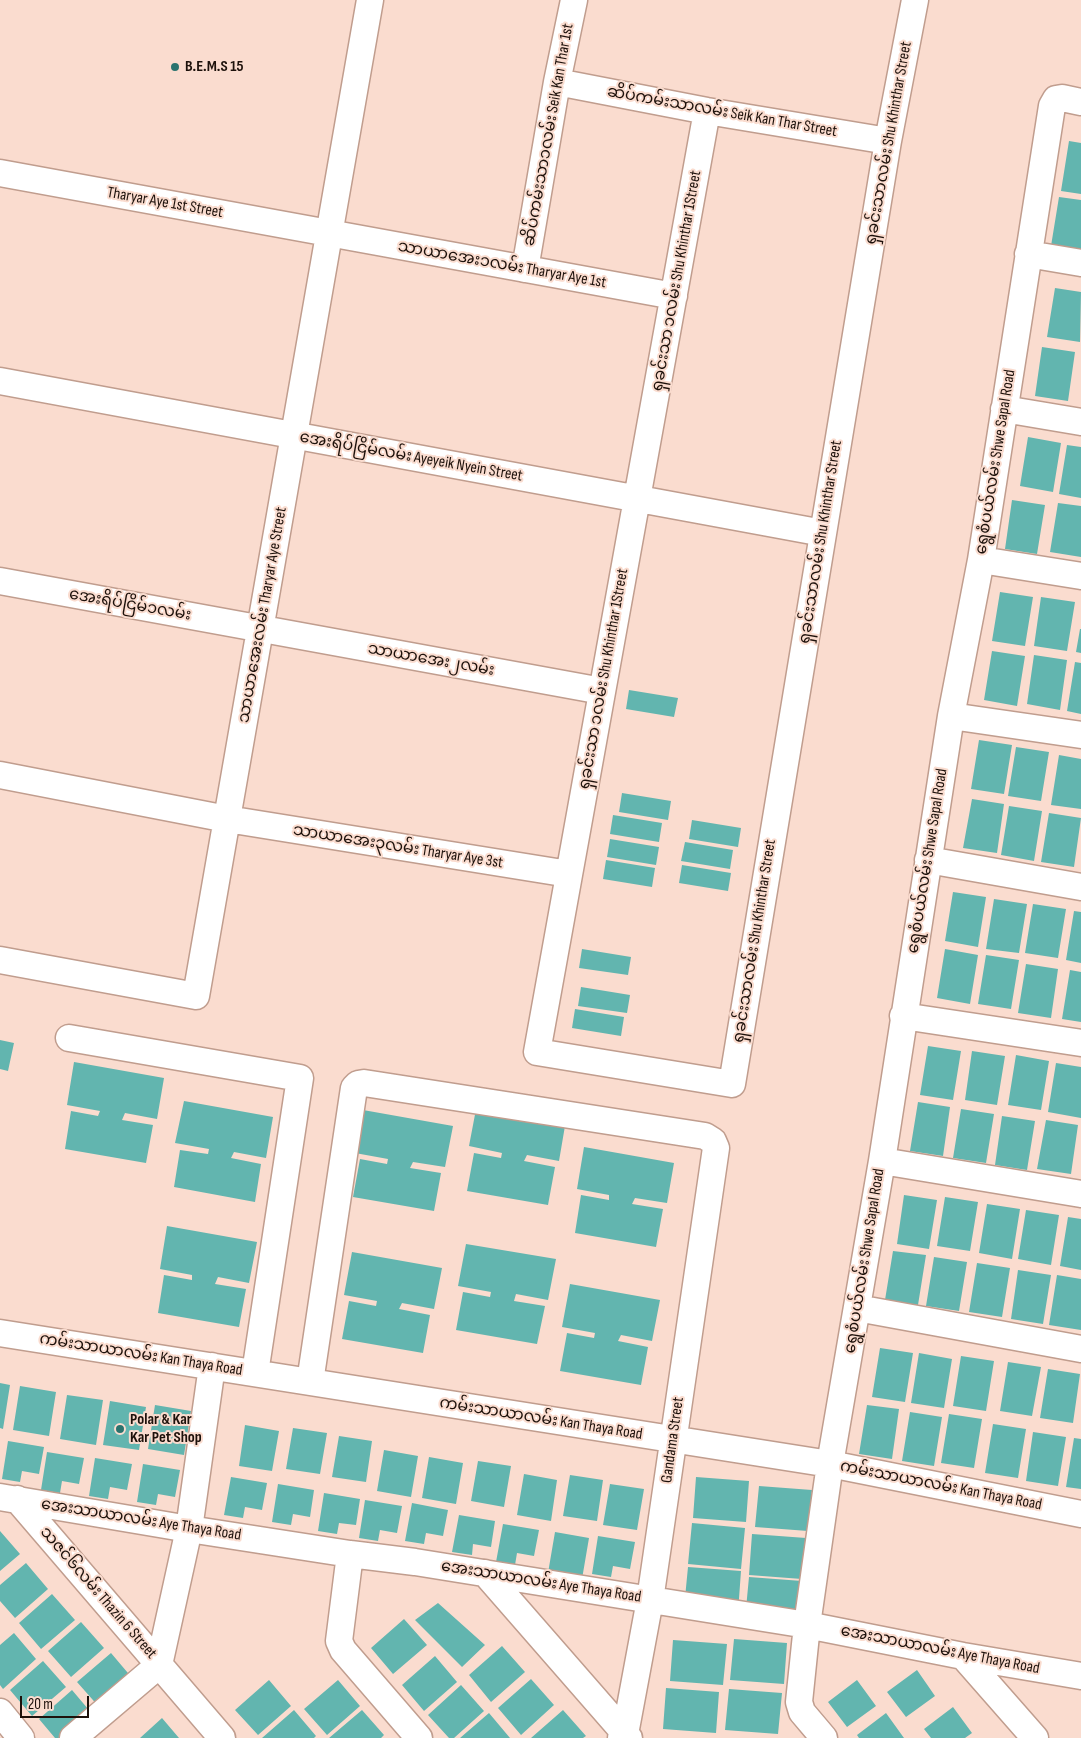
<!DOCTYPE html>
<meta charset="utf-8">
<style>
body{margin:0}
#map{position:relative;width:1081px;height:1738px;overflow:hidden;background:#fadccf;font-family:"Sofia Sans Condensed",sans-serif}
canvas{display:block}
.scale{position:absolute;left:20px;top:1696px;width:69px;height:22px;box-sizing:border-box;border:2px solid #1d110b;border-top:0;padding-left:6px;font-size:15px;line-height:18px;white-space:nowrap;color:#1d110b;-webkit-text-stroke:4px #fadccf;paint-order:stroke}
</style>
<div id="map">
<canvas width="1081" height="1738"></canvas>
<div class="scale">20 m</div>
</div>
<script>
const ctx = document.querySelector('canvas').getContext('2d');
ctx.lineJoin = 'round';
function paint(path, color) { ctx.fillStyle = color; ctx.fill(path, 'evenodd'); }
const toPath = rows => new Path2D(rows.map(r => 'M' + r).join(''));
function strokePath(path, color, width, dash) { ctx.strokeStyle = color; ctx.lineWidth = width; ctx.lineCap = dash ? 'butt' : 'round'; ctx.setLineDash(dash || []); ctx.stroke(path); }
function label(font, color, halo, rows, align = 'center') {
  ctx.font = font + ' "Sofia Sans Condensed","Noto Sans Myanmar",sans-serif'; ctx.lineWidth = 4; ctx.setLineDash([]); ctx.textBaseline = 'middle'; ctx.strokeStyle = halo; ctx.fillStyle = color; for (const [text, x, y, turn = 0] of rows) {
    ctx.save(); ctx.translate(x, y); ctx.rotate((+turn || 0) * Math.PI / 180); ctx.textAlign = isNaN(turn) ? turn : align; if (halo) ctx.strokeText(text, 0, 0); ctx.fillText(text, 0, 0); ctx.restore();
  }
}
paint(toPath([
 [1069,141,1081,143,1081,194,1061,191],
 [1059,197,1081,200,1081,251,1051,246],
 [1055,288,1081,292,1080,342,1047,337],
 [1042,347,1075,352,1068,401,1035,396],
 [1028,437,1061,443,1053,492,1020,486],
 [1067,445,1081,447,1081,498,1059,494],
 [1012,500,1045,505,1037,554,1005,549],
 [1058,503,1081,506,1081,557,1050,552],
 [1000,592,1033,597,1025,646,992,641],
 [1041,597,1075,602,1067,651,1034,646],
 [1080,629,1081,629,1081,653,1076,652],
 [992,651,1025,656,1017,706,984,700],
 [1034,655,1067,660,1060,710,1027,704],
 [1075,662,1081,663,1081,714,1067,711],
 [629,690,678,698,674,717,626,709],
 [979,740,1012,745,1004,794,971,789],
 [1016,747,1049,752,1041,801,1008,796],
 [1059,755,1081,759,1081,809,1051,805],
 [622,793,671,801,668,820,619,812],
 [972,799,1004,804,997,853,963,848],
 [1009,806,1042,811,1034,861,1001,855],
 [1049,813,1081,818,1074,867,1041,862],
 [613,815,662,823,659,842,610,834],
 [692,820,741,828,738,847,689,839],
 [610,839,659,847,656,865,607,857],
 [685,842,733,850,730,869,681,861],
 [606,860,655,868,652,887,603,879],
 [682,865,731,873,728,891,679,883],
 [953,892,986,897,978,947,945,941],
 [994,899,1027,904,1019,953,986,949],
 [1033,904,1066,909,1058,958,1025,953],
 [1074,911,1081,912,1081,963,1066,960],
 [582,949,631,957,628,975,579,968],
 [945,949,978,955,970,1004,937,998],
 [986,955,1019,960,1011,1009,978,1004],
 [1026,964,1058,969,1051,1018,1018,1013],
 [1070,970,1081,972,1081,1022,1062,1019],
 [581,987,630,995,627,1013,578,1006],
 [575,1009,624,1017,621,1036,572,1028],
 [0,1040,14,1043,8,1071,0,1069],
 [928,1046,961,1051,953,1100,920,1095],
 [972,1051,1005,1056,997,1105,965,1100],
 [1016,1055,1049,1061,1041,1110,1008,1105],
 [74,1062,164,1078,157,1119,125,1113,122,1120,153,1125,146,1163,65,1149,71,1111,98,1116,100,1111,67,1105],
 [1056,1063,1081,1067,1081,1118,1048,1112],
 [184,1101,273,1117,266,1158,234,1152,231,1158,261,1164,255,1202,174,1187,180,1150,208,1154,209,1149,175,1143],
 [918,1102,950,1107,943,1156,910,1151],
 [477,1104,566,1120,559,1161,527,1155,524,1161,555,1167,548,1205,467,1191,474,1153,501,1158,502,1153,469,1146],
 [961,1109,994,1114,986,1163,953,1158],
 [363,1110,453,1126,445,1167,413,1162,410,1168,441,1173,434,1211,353,1197,360,1159,387,1164,388,1159,355,1153],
 [1002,1116,1035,1121,1027,1170,995,1165],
 [1046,1120,1078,1125,1071,1174,1037,1169],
 [584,1147,674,1163,667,1203,635,1198,632,1204,663,1209,656,1247,575,1233,581,1195,609,1200,609,1195,577,1189],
 [904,1195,937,1200,929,1249,897,1244],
 [945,1197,978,1202,970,1251,937,1246],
 [987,1204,1020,1209,1012,1259,979,1253],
 [1026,1210,1059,1215,1051,1265,1018,1259],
 [1068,1217,1081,1219,1081,1270,1060,1266],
 [167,1226,257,1242,249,1283,218,1277,215,1284,246,1289,239,1327,158,1313,164,1275,192,1280,192,1275,160,1269],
 [466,1244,556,1259,548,1300,516,1294,514,1301,545,1306,537,1344,456,1330,463,1292,490,1297,491,1292,458,1286],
 [893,1251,926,1255,918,1305,885,1300],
 [352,1252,442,1268,434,1309,402,1303,399,1309,430,1315,423,1353,342,1339,349,1301,376,1306,377,1301,344,1295],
 [934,1257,967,1262,959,1311,926,1306],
 [977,1263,1010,1268,1002,1317,969,1312],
 [1018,1270,1051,1275,1043,1324,1011,1319],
 [1057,1275,1081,1279,1081,1330,1049,1325],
 [570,1284,660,1300,652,1341,621,1335,618,1341,648,1347,641,1385,560,1371,567,1333,594,1338,595,1333,562,1327],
 [880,1348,913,1353,905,1402,872,1397],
 [919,1353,952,1359,944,1408,911,1403],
 [961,1356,994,1361,986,1411,953,1406],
 [1008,1362,1041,1367,1032,1416,1000,1411],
 [1048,1369,1080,1374,1073,1423,1040,1418],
 [0,1383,10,1385,3,1429,0,1428],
 [20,1386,56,1392,49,1436,13,1430],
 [67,1395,103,1400,96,1445,60,1439],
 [110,1401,146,1407,139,1450,103,1445],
 [155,1405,191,1411,184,1455,148,1449],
 [867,1405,899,1409,892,1459,859,1454],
 [910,1412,942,1417,934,1466,902,1461],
 [949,1414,982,1419,974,1468,941,1463],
 [993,1424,1026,1429,1018,1478,985,1473],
 [245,1425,279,1431,272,1471,239,1466],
 [293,1428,327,1433,320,1474,286,1469],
 [1033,1432,1066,1437,1058,1486,1026,1481],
 [339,1436,372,1441,366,1482,332,1477],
 [1074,1438,1081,1439,1081,1489,1066,1487],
 [8,1441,44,1447,39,1474,22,1471,20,1482,2,1479],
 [384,1450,418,1456,411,1497,377,1491],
 [47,1452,84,1458,79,1484,62,1481,60,1493,41,1490],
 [429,1457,463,1463,456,1504,422,1498],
 [95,1458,132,1464,127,1490,110,1487,108,1499,89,1496],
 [478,1461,511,1466,504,1507,471,1501],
 [143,1464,180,1470,175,1497,158,1494,156,1505,137,1502],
 [524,1474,557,1480,551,1521,517,1515],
 [570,1475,603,1480,597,1521,563,1516],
 [231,1477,267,1483,262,1510,245,1507,243,1518,224,1515],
 [696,1477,749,1481,746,1522,693,1518],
 [278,1484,314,1490,310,1517,293,1514,291,1525,272,1522],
 [610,1484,644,1489,637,1530,603,1525],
 [759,1486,812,1490,808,1531,755,1527],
 [324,1493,360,1499,356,1525,339,1523,337,1534,318,1531],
 [365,1500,402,1506,397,1533,380,1530,378,1541,359,1538],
 [412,1503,448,1510,443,1536,426,1533,424,1544,405,1541],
 [459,1515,495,1521,491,1547,473,1544,472,1555,452,1552],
 [692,1523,745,1528,741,1569,688,1564],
 [503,1524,539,1530,534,1556,517,1553,515,1565,496,1562],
 [0,1531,20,1554,0,1571],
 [555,1532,589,1538,582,1579,548,1573],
 [752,1534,806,1538,802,1579,749,1575],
 [598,1536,635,1542,630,1569,613,1566,611,1577,592,1574],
 [26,1563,48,1589,15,1618,0,1601,0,1585],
 [688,1567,741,1571,738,1612,684,1608],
 [749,1577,802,1581,799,1623,745,1619],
 [52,1594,75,1620,41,1649,19,1623],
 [438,1603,485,1645,462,1667,415,1620],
 [404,1619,427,1645,393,1674,371,1648],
 [81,1622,104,1648,71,1677,48,1651],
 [14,1633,36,1659,3,1689,0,1685,0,1645],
 [734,1639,787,1643,784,1684,730,1680],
 [673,1640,727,1644,723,1685,670,1681],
 [502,1646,525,1672,491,1702,469,1675],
 [111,1653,133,1679,100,1708,77,1682],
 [435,1656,457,1682,424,1711,402,1685],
 [43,1661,66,1687,32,1716,10,1690],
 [917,1670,935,1696,906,1717,887,1692],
 [531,1679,554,1705,521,1735,498,1708],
 [269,1680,291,1706,258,1735,235,1710],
 [338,1680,360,1706,327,1735,304,1709],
 [857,1680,876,1706,847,1727,828,1702],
 [461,1685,484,1711,454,1738,449,1738,428,1715],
 [666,1688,719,1692,716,1733,663,1729],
 [729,1689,782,1693,778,1734,725,1730],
 [72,1690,94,1716,69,1738,55,1738,39,1719],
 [953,1707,972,1733,965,1738,931,1738,924,1729],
 [294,1710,316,1736,314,1738,262,1738],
 [362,1710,384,1735,381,1738,329,1738],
 [563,1710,586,1736,583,1738,531,1738],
 [489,1713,510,1738,460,1738],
 [886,1713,904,1738,859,1738,857,1735],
 [162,1718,179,1738,140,1738]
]), '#62b5af');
const minor = toPath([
 [557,82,707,111,888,141],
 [707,111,537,1052,732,1084,888,141,915,0],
 [0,173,674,296],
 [1028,254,1081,263],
 [525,269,557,82,574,0],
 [0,381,823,533],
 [1004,409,1081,422],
 [981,560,1081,576],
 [0,581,602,691],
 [951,716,1081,735],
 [0,775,227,819,569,874],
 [928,860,1081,887],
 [0,960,196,996,370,0],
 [903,1016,1081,1043],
 [69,1038,300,1078,255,1373],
 [882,1161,1081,1194],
 [857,1308,1081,1349],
 [0,1333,830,1464,1081,1514],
 [310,1382,354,1088,358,1084,364,1083,705,1136,713,1141,716,1148,650,1600,625,1734,621,1738],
 [0,1497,189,1529,350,1554,415,1562,807,1625,963,1656,1081,1676],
 [17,1499,222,1738],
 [350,1554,339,1641,343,1650,419,1738],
 [485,1573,629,1738],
 [963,1656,1035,1738],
 [0,1712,21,1738],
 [73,1738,159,1665,189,1529,212,1366],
 [824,1738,802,1712,799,1702,807,1625,830,1464,882,1161,951,716,981,560,1052,106,1056,99,1062,98,1081,102]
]);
strokePath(minor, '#c09d8e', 29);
strokePath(minor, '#fff', 26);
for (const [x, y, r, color] of [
 [175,67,5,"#2a736e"],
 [120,1429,5,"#2a736e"]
]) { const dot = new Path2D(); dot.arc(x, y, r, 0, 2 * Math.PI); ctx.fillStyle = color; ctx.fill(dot); strokePath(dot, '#fadccf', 2); }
label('bold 16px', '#1d110b', '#fadccf', [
 ["B.E.M.S 15",185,67],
 ["Polar & Kar",130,1420],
 ["Kar Pet Shop",130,1438]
], 'left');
label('16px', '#1d110b', '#fadccf', [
 ["ဆိပ်ကမ်းသာလမ်း Seik Kan Thar Street",722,112,10],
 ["ဆိပ်ကမ်းသာ၁လမ်း Seik Kan Thar 1st",549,135,-80],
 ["ရှခင်းသာလမ်း Shu Khinthar Street",889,143,-80],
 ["Tharyar Aye 1st Street",165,203,10],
 ["သာယာအေး၁လမ်း Tharyar Aye 1st",502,265,10],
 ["ရှခင်းသာ ၁လမ်း Shu Khinthar 1Street",677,281,-80],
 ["အေးရိပ်ငြိမ်လမ်း Ayeyeik Nyein Street",411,457,10],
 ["ရွေစံပယ်လမ်း Shwe Sapal Road",996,462,-81],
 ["ရှခင်းသာလမ်း Shu Khinthar Street",821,542,-81],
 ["အေးရိပ်ငြိမ်၁လမ်း",130,605,10],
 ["သာယာအေးလမ်း Tharyar Aye Street",263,615,-80],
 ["သာယာအေး၂လမ်း",431,660,10],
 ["ရှခင်းသာ ၁လမ်း Shu Khinthar 1Street",604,679,-80],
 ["သာယာအေး၃လမ်း Tharyar Aye 3st",398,847,9],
 ["ရွေစံပယ်လမ်း Shwe Sapal Road",928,861,-81],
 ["ရှခင်းသာလမ်း Shu Khinthar Street",755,941,-81],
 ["ရွေစံပယ်လမ်း Shwe Sapal Road",865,1261,-81],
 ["ကမ်းသာယာလမ်း Kan Thaya Road",141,1355,9],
 ["ကမ်းသာယာလမ်း Kan Thaya Road",541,1419,9],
 ["Gandama Street",673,1440,-82],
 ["ကမ်းသာယာလမ်း Kan Thaya Road",941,1486,11],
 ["အေးသာယာလမ်း Aye Thaya Road",141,1520,9],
 ["အေးသာယာလမ်း Aye Thaya Road",541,1582,9],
 ["သဇင်၆လမ်း Thazin 6 Street",98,1593,49],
 ["အေးသာယာလမ်း Aye Thaya Road",940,1650,11]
]);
</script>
